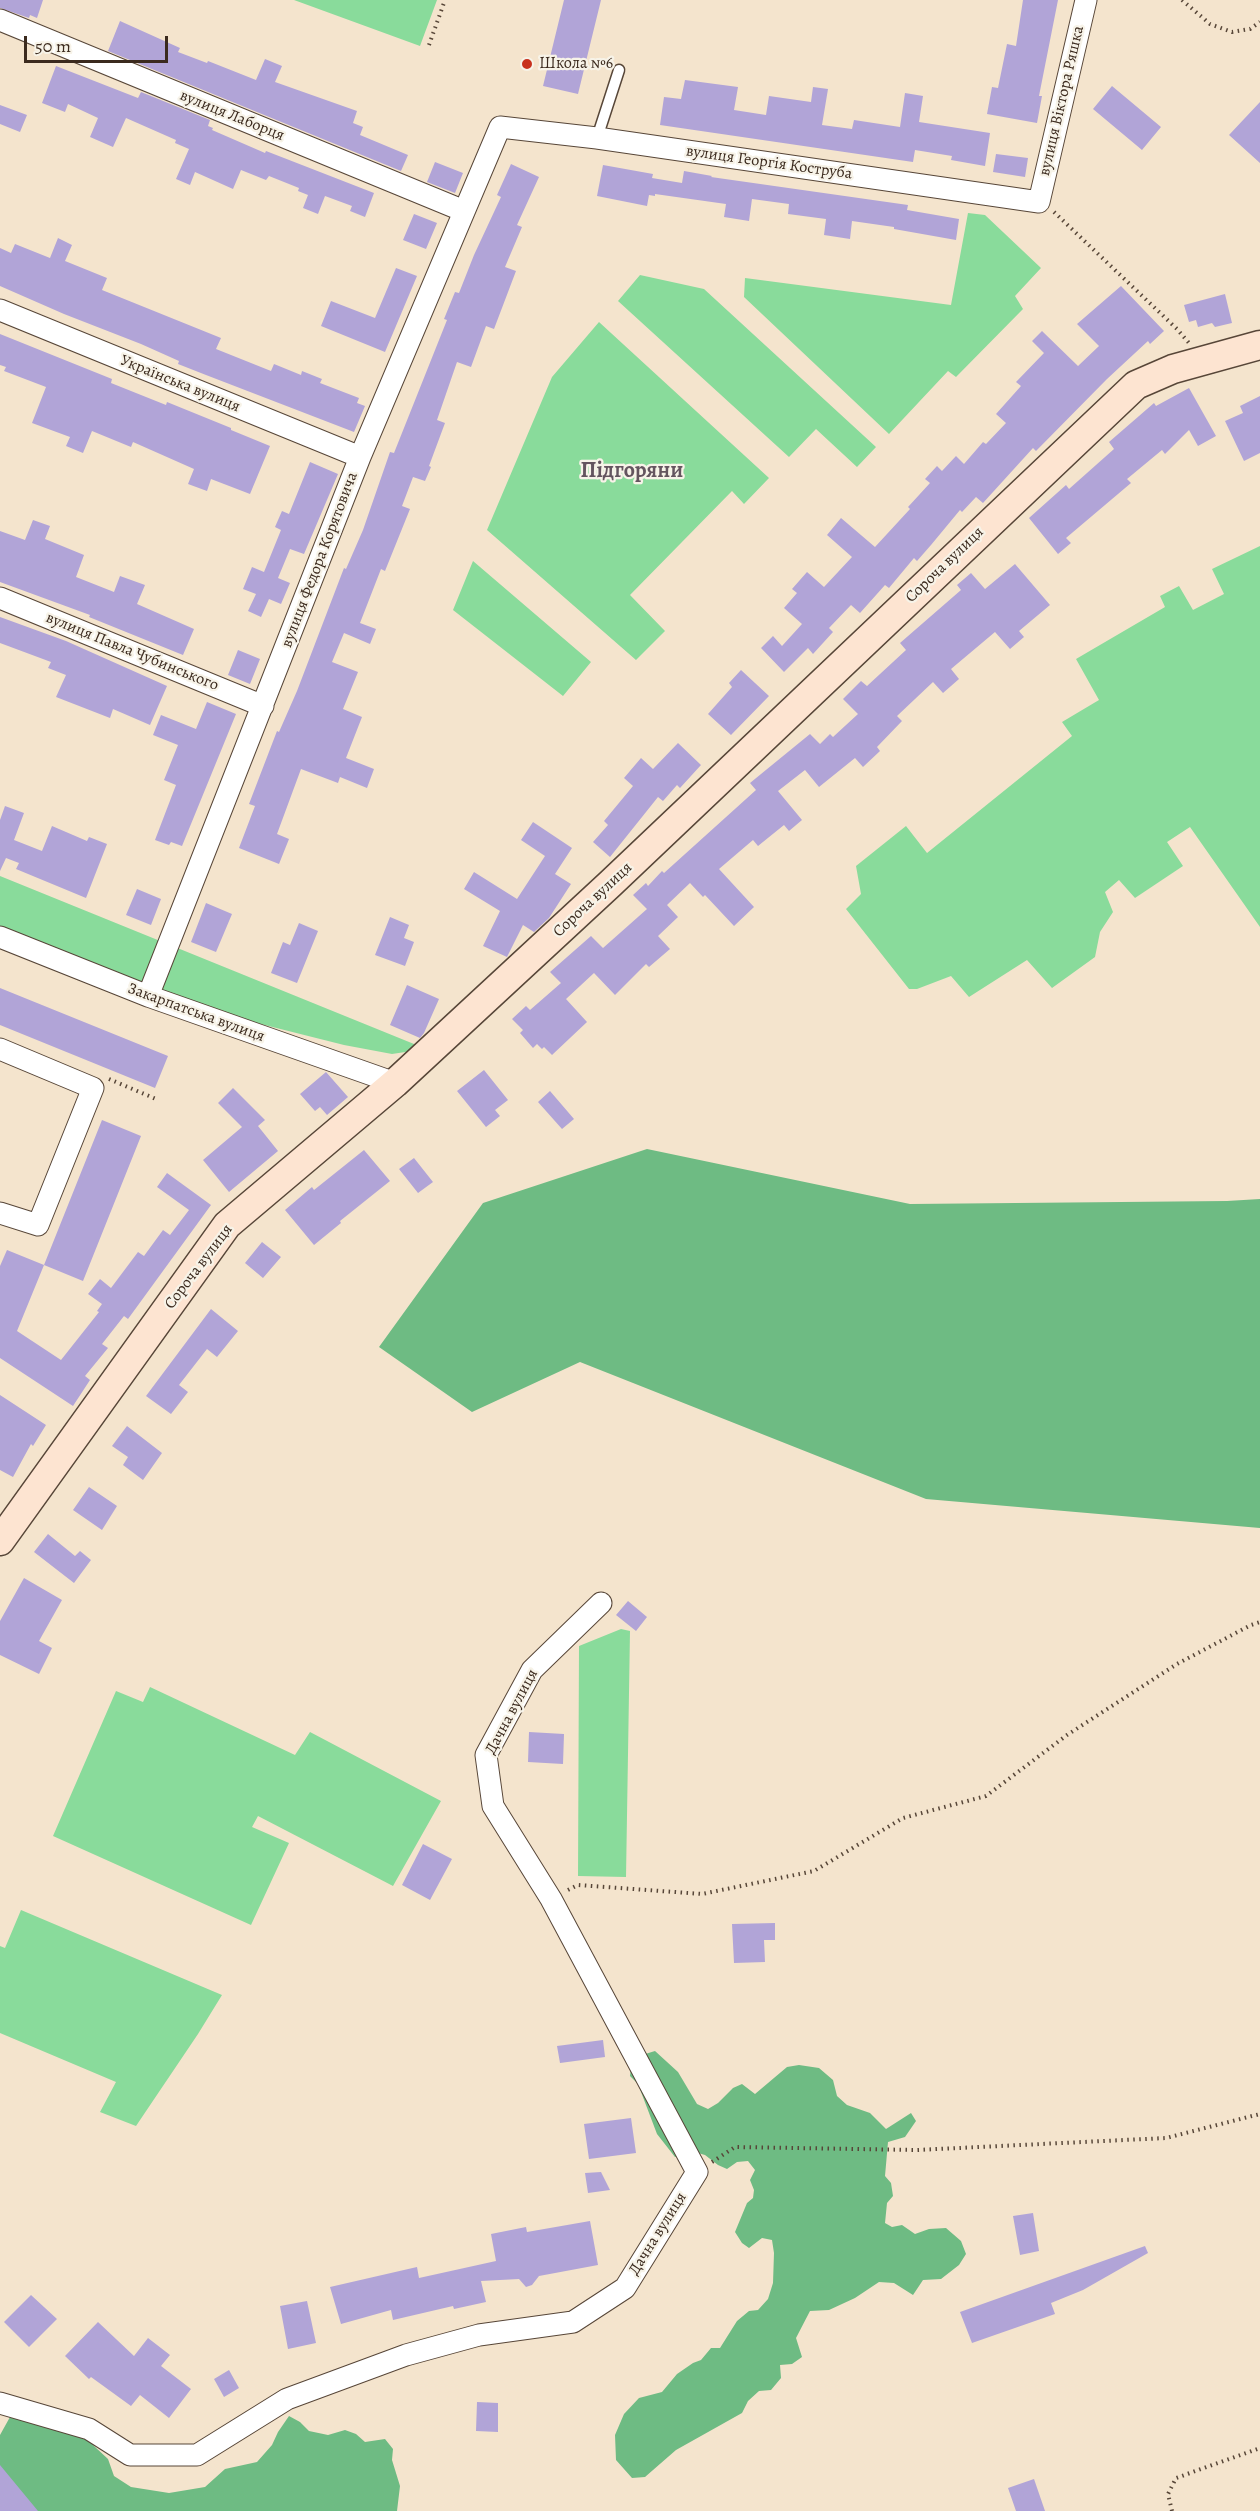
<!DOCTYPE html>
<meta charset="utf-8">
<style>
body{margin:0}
#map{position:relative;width:1260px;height:2511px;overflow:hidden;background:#f4e4cd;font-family:Alegreya,serif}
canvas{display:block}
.scale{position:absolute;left:24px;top:36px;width:144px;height:27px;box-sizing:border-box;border:3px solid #3b2a1e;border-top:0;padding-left:8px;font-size:18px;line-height:21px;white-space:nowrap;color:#3b2a1e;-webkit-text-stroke:4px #f7f3e8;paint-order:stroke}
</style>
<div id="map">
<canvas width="1260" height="2511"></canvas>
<div class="scale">50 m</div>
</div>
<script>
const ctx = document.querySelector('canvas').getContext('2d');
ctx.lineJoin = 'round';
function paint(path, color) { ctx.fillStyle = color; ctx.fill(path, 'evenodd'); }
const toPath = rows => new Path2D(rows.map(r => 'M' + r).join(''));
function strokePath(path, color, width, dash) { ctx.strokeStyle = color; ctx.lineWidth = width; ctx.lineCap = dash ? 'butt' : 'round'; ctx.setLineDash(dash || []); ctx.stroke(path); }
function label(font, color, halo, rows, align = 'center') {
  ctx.font = font + ' Alegreya,serif'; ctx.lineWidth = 4.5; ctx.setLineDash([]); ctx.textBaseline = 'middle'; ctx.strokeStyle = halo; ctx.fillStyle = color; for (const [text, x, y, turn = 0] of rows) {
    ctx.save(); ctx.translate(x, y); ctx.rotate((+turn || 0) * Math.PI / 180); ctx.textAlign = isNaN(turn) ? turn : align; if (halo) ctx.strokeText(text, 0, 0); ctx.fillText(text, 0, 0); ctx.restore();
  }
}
paint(toPath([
 [294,0,437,0,420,46],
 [968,213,985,215,1041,268,1015,296,1023,309,956,377,948,371,889,434,744,297,745,278,951,305],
 [640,275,704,289,876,447,857,467,816,429,789,457,618,301],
 [599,322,769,478,744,504,732,491,630,595,665,631,636,660,487,530,552,377],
 [1260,546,1260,927,1190,827,1167,842,1183,866,1135,898,1119,880,1105,892,1113,912,1100,932,1095,957,1052,988,1027,960,969,997,951,976,917,989,909,989,846,909,861,894,856,866,906,826,927,853,1072,736,1062,722,1099,700,1076,659,1165,607,1160,596,1179,586,1193,610,1224,594,1212,569],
 [473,561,591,662,563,696,453,610],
 [0,876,414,1044,417,1048,412,1051,392,1054,344,1045,209,1011,0,932],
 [621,1629,630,1631,626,1877,578,1876,579,1646],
 [150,1687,295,1755,310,1732,441,1801,393,1886,258,1816,252,1827,289,1843,251,1925,53,1836,116,1691,143,1702],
 [21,1910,222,1995,198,2034,136,2126,100,2112,116,2082,0,2033,0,1946,5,1948]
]), '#89db9b');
paint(toPath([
 [647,1149,910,1204,1227,1201,1260,1199,1260,1528,926,1499,580,1362,472,1412,379,1347,483,1203],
 [655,2051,678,2072,697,2104,708,2109,718,2103,733,2088,742,2084,755,2094,787,2067,799,2065,819,2068,833,2080,837,2096,847,2105,870,2113,886,2129,911,2113,916,2121,905,2137,888,2142,885,2176,891,2183,893,2196,887,2203,885,2223,892,2227,902,2225,915,2234,929,2229,946,2228,961,2241,966,2254,959,2265,941,2279,923,2280,913,2295,894,2283,879,2282,855,2298,829,2310,810,2311,796,2338,802,2357,792,2364,780,2365,781,2378,771,2390,759,2391,748,2401,742,2413,676,2450,645,2477,632,2478,616,2460,615,2435,624,2414,639,2398,662,2392,677,2374,693,2363,701,2360,711,2348,720,2348,737,2321,749,2311,758,2310,768,2299,773,2283,774,2253,772,2240,762,2238,749,2248,742,2243,735,2232,747,2203,753,2198,754,2190,750,2180,755,2170,748,2161,737,2162,727,2169,718,2165,705,2155,698,2153,675,2157,657,2134,638,2084,630,2076,631,2068,642,2055],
 [21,2410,84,2428,94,2446,108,2459,114,2476,131,2487,169,2493,205,2487,225,2469,257,2462,272,2445,278,2432,289,2416,300,2422,309,2431,328,2435,345,2430,356,2434,365,2442,385,2439,393,2449,392,2460,400,2486,397,2511,0,2511,0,2435,10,2417]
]), '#6ebb83');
paint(toPath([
 [0,0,43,0,37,18,30,15,29,18,0,8],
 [564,0,601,0,578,94,543,86],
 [1023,0,1058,0,1039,96,1042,96,1037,123,987,114,992,87,998,88,1007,44,1016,46],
 [120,21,180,48,178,52,207,63,208,61,256,80,265,59,282,66,275,82,357,111,353,123,363,127,360,135,408,155,401,171,108,51],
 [56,66,138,98,141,92,210,120,208,126,213,128,212,130,265,153,266,151,374,193,365,217,350,211,352,206,325,196,318,214,303,208,308,195,298,191,299,188,269,176,266,180,241,170,233,189,195,172,190,185,176,179,189,149,175,143,176,140,126,118,113,147,90,137,98,118,68,104,65,112,42,103],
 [685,80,738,87,734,110,766,115,769,96,811,102,813,87,828,89,822,125,852,129,854,120,900,127,905,93,923,96,919,122,990,133,985,166,951,160,952,156,915,150,913,162,660,125,664,97,681,99],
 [1112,86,1161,127,1142,150,1093,109],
 [1260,102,1260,163,1229,135],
 [0,105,27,115,20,132,0,124],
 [996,154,1028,158,1025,177,993,172],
 [435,162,463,173,455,193,427,182],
 [511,164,539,177,517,225,522,227,505,267,516,271,494,329,486,326,471,367,457,362,437,420,445,423,429,466,431,467,425,481,413,477,402,506,410,509,385,571,381,569,360,623,376,629,370,644,344,633,332,662,358,672,343,709,362,717,346,758,374,769,367,788,340,777,338,783,301,769,277,834,289,839,279,864,239,848,255,806,249,804,277,731,279,732,297,691,344,568,346,569,363,530,390,452,394,453,447,320,444,319,455,292,459,293,474,255,501,197,497,195],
 [603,165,653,174,652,178,682,183,684,171,712,176,711,177,908,205,907,210,959,219,956,240,894,229,894,227,852,221,850,239,824,235,826,219,788,214,789,204,752,199,749,221,724,217,726,204,655,194,655,196,649,195,647,206,597,196],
 [414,214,437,223,426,249,403,240],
 [58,238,72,245,65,261,107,278,102,290,221,338,216,349,271,371,274,364,301,375,302,371,322,379,320,383,359,398,357,403,365,406,354,432,206,375,178,364,179,361,141,344,64,314,0,286,0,248,11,253,15,244,50,258],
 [396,268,417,276,385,352,321,326,331,301,375,318],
 [1121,286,1164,331,1150,344,1148,341,1107,379,1036,451,1033,448,983,503,976,497,962,512,960,510,931,545,917,561,914,558,889,588,885,585,860,613,851,605,829,628,833,632,813,654,808,648,784,672,761,648,773,636,782,646,802,624,784,608,797,593,792,589,807,572,824,587,852,557,827,535,841,518,875,547,910,509,908,507,930,483,925,479,937,466,942,471,956,456,964,464,983,442,986,444,1006,423,996,414,1021,386,1016,382,1044,353,1032,341,1042,331,1078,366,1099,346,1077,324],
 [1225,294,1232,323,1215,327,1212,323,1198,327,1196,320,1189,322,1184,305],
 [0,334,112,379,111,383,166,405,167,402,231,428,231,430,270,446,250,494,211,479,207,491,188,484,194,469,133,442,131,447,92,431,83,453,66,446,70,437,32,423,46,387,4,371,6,367,0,365],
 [1189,388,1216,436,1198,446,1189,430,1165,454,1162,450,1127,479,1131,483,1066,538,1071,543,1058,554,1029,518,1066,485,1069,489,1114,449,1109,442,1154,403,1156,406],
 [1260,396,1260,453,1244,461,1225,421,1243,413,1240,406],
 [310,462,338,474,304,554,290,549,278,578,290,583,281,604,269,599,261,617,248,611,256,594,243,589,252,567,264,572,281,530,275,527,282,511,289,514],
 [33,520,50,526,45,539,84,555,76,577,114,592,120,576,145,585,137,604,194,629,183,655,89,617,90,615,0,582,0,531,25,540],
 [1015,564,1050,605,1019,631,1024,637,1010,649,995,632,951,669,959,679,943,693,933,682,897,716,902,721,877,747,880,751,863,767,855,758,819,787,805,770,778,791,802,820,789,831,784,825,758,846,753,840,719,869,754,907,734,926,705,895,703,897,690,883,667,905,678,917,658,936,670,949,649,967,646,964,615,995,594,973,566,999,587,1022,552,1055,544,1047,542,1049,537,1044,533,1048,520,1033,523,1030,512,1019,526,1006,530,1010,561,983,550,972,591,936,603,948,647,909,633,895,646,883,648,886,662,871,664,873,756,790,750,783,810,734,820,744,830,734,833,737,858,714,843,699,861,681,867,686,906,650,900,643,961,590,957,585,971,573,985,589],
 [0,617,66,641,167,686,150,725,113,709,110,718,56,697,66,675,48,668,51,662,0,643],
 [238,650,260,659,250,684,228,675],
 [741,670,769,696,731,735,708,714,732,687,729,683],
 [207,702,236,714,182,846,171,842,169,845,155,840,176,785,164,780,178,745,153,735,161,715,196,729],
 [678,743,701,765,680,788,677,785,663,801,658,797,610,857,593,842,608,825,604,821,633,786,624,778,641,758,653,769],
 [5,806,24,813,14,840,42,851,52,826,87,841,89,837,107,844,86,898,16,869,19,863,6,858,0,871,0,820],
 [533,822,572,848,555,874,571,884,549,918,534,932,523,925,507,957,483,946,500,911,464,889,474,872,517,899,545,856,521,840],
 [137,889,161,899,151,925,126,915],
 [206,903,232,914,216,952,191,942],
 [390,917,409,925,404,938,414,942,405,966,375,955],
 [299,923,318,931,297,983,271,973,283,942,290,945],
 [407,985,439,999,424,1033,420,1038,390,1025],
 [0,988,168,1056,155,1088,0,1025],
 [484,1070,508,1100,495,1110,500,1116,486,1127,457,1091],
 [326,1072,348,1097,327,1115,320,1107,315,1111,300,1094],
 [233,1088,265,1120,258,1126,278,1151,229,1192,203,1160,242,1127,218,1103],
 [550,1091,574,1119,562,1129,538,1102],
 [102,1120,141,1136,83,1281,44,1265],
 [364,1150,390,1181,340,1221,341,1223,314,1245,285,1210,312,1187,314,1190],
 [414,1158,433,1182,418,1193,399,1169],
 [167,1173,211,1205,128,1319,124,1316,102,1344,108,1348,85,1376,90,1380,73,1406,0,1358,0,1266,7,1250,44,1265,17,1331,61,1360,99,1312,97,1311,102,1304,88,1294,100,1279,111,1288,138,1252,144,1256,163,1230,170,1235,189,1210,157,1187],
 [262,1242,281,1257,263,1278,245,1263],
 [211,1309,238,1331,217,1357,207,1349,179,1385,188,1392,171,1414,146,1396],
 [0,1395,46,1425,33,1446,31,1444,13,1477,0,1470],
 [127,1426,162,1453,143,1480,123,1465,128,1457,112,1446],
 [89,1487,117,1506,102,1530,73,1510],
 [48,1534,75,1556,80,1551,91,1560,74,1583,34,1552],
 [24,1578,62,1600,39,1641,52,1648,39,1674,0,1655,0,1621],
 [628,1601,647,1617,636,1631,616,1615],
 [529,1732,564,1734,563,1764,528,1762],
 [423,1844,452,1859,430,1900,402,1885],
 [775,1923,775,1940,764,1940,765,1962,734,1963,732,1924],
 [603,2040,605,2057,560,2063,557,2046],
 [631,2118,636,2153,589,2159,584,2124],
 [601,2172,610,2190,588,2193,585,2173],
 [1033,2213,1039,2251,1020,2255,1013,2216],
 [590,2221,598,2265,539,2276,532,2285,526,2287,519,2279,481,2281,486,2302,454,2309,453,2306,393,2320,391,2310,341,2324,330,2287,417,2267,419,2278,496,2261,491,2234,526,2227,527,2232],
 [1145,2246,1148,2253,1083,2290,1051,2303,1055,2314,972,2343,960,2312],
 [31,2295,57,2319,29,2347,4,2322],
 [307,2301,316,2343,288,2349,280,2306],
 [98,2322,134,2356,148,2338,170,2355,161,2366,191,2389,169,2418,140,2395,131,2406,91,2377,89,2379,65,2356],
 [229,2370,239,2388,224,2397,214,2379],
 [477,2402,498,2403,498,2432,476,2431],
 [0,2465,38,2511,0,2511],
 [1034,2479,1045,2511,1016,2511,1008,2488]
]), '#b1a4d7');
const service = toPath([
 [597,138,619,70]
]);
const minor = toPath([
 [0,20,464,211],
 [0,310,360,457],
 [0,598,263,706],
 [0,937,148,996,395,1083],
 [148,996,360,457,500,127,597,138,1039,202,1086,0],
 [0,1049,93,1088,38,1225,0,1213],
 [0,2403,89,2429,130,2455,197,2455,287,2399,406,2355,479,2335,573,2322,625,2288,697,2172,551,1899,493,1806,486,1755,532,1670,601,1603]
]);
const secondary = toPath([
 [0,1541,227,1225,395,1083,610,884,1136,385,1173,369,1260,345]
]);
strokePath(service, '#574638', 13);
strokePath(minor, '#574638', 23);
strokePath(secondary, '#574638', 31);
strokePath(toPath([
 [1182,0,1210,24,1232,32,1250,29,1260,22],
 [429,45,445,0],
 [1054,212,1177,329,1189,343],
 [109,1079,156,1099],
 [568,1890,578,1885,702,1894,814,1871,903,1818,986,1796,1067,1735,1177,1664,1251,1625,1260,1622],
 [712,2162,735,2147,917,2150,1166,2138,1260,2114],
 [1172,2511,1168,2494,1176,2478,1260,2448]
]), '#574638', 4, [1.5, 4.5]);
strokePath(service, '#fff', 10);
strokePath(minor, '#fff', 21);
strokePath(secondary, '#fde4d1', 28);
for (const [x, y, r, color] of [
 [527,64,6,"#c8321e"]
]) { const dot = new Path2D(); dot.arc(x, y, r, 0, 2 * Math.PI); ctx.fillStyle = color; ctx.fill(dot); strokePath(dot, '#f7f3e8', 2); }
label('16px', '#3b2a1e', '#f7f3e8', [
 ["Школа №6",539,64]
], 'left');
label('16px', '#3b2a1e', '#f7f3e8', [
 ["вулиця Віктора Ряшка",1062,101,-77],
 ["вулиця Лаборця",232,116,22],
 ["вулиця Георгія Коструба",769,163,8],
 ["Українська вулиця",180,384,22],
 ["вулиця Федора Корятовича",320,560,-69],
 ["Сороча вулиця",945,565,-44],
 ["вулиця Павла Чубинського",132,652,22],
 ["Сороча вулиця",593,900,-43],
 ["Закарпатська вулиця",196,1013,20],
 ["Сороча вулиця",199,1267,-53],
 ["Дачна вулиця",512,1712,-62],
 ["Дачна вулиця",658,2234,-58]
]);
label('bold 22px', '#64555f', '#f7f3e8', [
 ["Підгоряни",632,472]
]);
</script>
